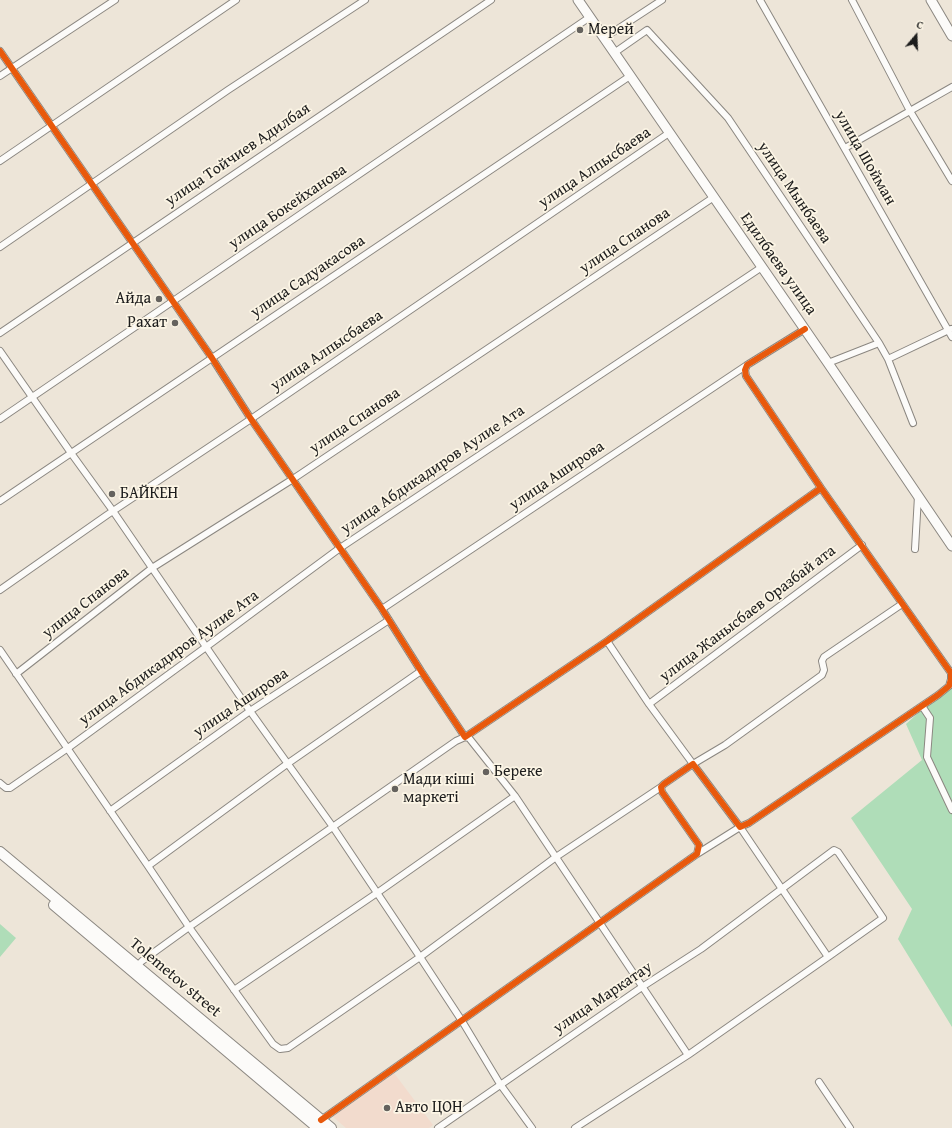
<!DOCTYPE html>
<meta charset="utf-8">
<style>
body{margin:0}
#map{position:relative;width:952px;height:1128px;overflow:hidden;background:#ede5d8;font-family:"Gentium Book Plus",serif}
canvas{display:block}
.north{position:absolute;left:896px;top:16px;width:40px;height:40px;-webkit-text-stroke:3px #fcf5e5;paint-order:stroke;rotate:19deg;font-size:11px;font-weight:700;line-height:16px;text-align:center;color:#1c1c1c}
.north::after{content:'';display:block;margin:auto;width:14px;height:18px;background:#1c1c1c;clip-path:polygon(50% 0,100% 100%,50% 72%,0 100%)}
</style>
<div id="map">
<canvas width="952" height="1128"></canvas>
<div class="north">С</div>
</div>
<script>
const ctx = document.querySelector('canvas').getContext('2d');
ctx.lineJoin = 'round';
function paint(path, color) { ctx.fillStyle = color; ctx.fill(path, 'evenodd'); }
const toPath = rows => new Path2D(rows.map(r => 'M' + r).join(''));
function strokePath(path, color, width, dash) { ctx.strokeStyle = color; ctx.lineWidth = width; ctx.lineCap = dash ? 'butt' : 'round'; ctx.setLineDash(dash || []); ctx.stroke(path); }
function label(font, color, halo, rows, align = 'center') {
  ctx.font = font + ' "Gentium Book Plus",serif'; ctx.lineWidth = 3.5; ctx.setLineDash([]); ctx.textBaseline = 'middle'; ctx.strokeStyle = halo; ctx.fillStyle = color; for (const [text, x, y, turn = 0] of rows) {
    ctx.save(); ctx.translate(x, y); ctx.rotate((+turn || 0) * Math.PI / 180); ctx.textAlign = isNaN(turn) ? turn : align; if (halo) ctx.strokeText(text, 0, 0); ctx.fillText(text, 0, 0); ctx.restore();
  }
}
paint(toPath([
 [394,1073,433,1125,429,1128,346,1128,332,1116]
]), '#f2dbcd');
paint(toPath([
 [952,682,952,1027,898,939,912,909,851,818,922,760,906,724],
 [0,924,16,938,0,957]
]), '#afddb8');
const street = toPath([
 [760,0,952,337],
 [852,0,910,111,952,181],
 [604,38,662,0],
 [0,51,212,358,251,419,382,609,421,671,465,737,607,641,821,488],
 [614,53,647,30,728,118,879,343,888,359,913,423],
 [0,76,115,0],
 [845,148,952,87],
 [0,161,236,0],
 [0,247,228,90,365,0],
 [0,333,491,0],
 [0,351,71,453,113,511,250,711,333,827,420,957,462,1021,500,1084,532,1128],
 [888,359,951,329],
 [828,363,879,343],
 [0,419,590,17],
 [0,501,630,76],
 [915,549,918,496],
 [0,590,107,515,251,419,669,133],
 [382,609,747,365],
 [607,641,649,704,693,764,725,745,822,675,824,670,822,661,824,657,902,604],
 [0,650,148,866],
 [421,671,287,764,148,866,189,927,273,1044,280,1049,288,1048,420,957,556,857,661,787],
 [16,674,152,568,293,479,714,197],
 [649,704,862,545],
 [922,706,930,718,927,757,952,810],
 [0,783,6,788,10,788,68,748,206,647,340,548,762,267],
 [110,811,250,711,389,620],
 [135,968,142,961,189,927,456,741,465,737,469,738,515,796,688,1055],
 [234,990,377,893,515,796],
 [819,1082,850,1128],
 [321,1120,697,854,699,845,662,792,661,787,664,784,693,764,740,827,749,823,938,695,949,686,951,679,951,673,821,488,746,376,745,370,747,365,805,329],
 [438,1128,642,987,701,949,834,850,838,852,883,918,828,957],
 [575,1128,688,1055,828,957,740,827,697,854]
]);
const secondary = toPath([
 [578,0,828,363,952,546],
 [931,0,952,36]
]);
const primary = toPath([
 [0,852,331,1128],
 [54,905,318,1128]
]);
strokePath(street, '#8b8781', 8);
strokePath(secondary, '#8b8781', 11);
strokePath(primary, '#8b8781', 12);
strokePath(street, '#fcfbf9', 6);
strokePath(secondary, '#fcfbf9', 9);
strokePath(primary, '#fcfbf9', 10);
strokePath(toPath([
 [0,51,212,358,251,419,382,609,421,671,465,737,607,641,821,488],
 [321,1120,697,854,699,845,662,792,661,787,664,784,693,764,740,827,749,823,938,695,949,686,951,679,951,673,821,488,746,376,745,370,747,365,805,329]
]), '#e8590c', 6);
for (const [x, y, r, color] of [
 [580,30,4,"#65625e"],
 [159,299,4,"#65625e"],
 [175,323,4,"#65625e"],
 [112,494,4,"#65625e"],
 [486,772,4,"#65625e"],
 [395,789,4,"#65625e"],
 [387,1108,4,"#65625e"]
]) { const dot = new Path2D(); dot.arc(x, y, r, 0, 2 * Math.PI); ctx.fillStyle = color; ctx.fill(dot); strokePath(dot, '#fcf5e5', 1.5); }
label('16px', '#1c1c1c', '#fcf5e5', [
 ["Мерей",588,30],
 ["Айда",151,299,"right"],
 ["Рахат",167,323,"right"],
 ["БАЙКЕН",120,494],
 ["Береке",494,772],
 ["Мади кіші",403,780],
 ["маркеті",403,798],
 ["Авто ЦОН",395,1108]
], 'left');
label('16px', '#1c1c1c', '#fcf5e5', [
 ["улица Тойчиев Адилбая",238,155,-34],
 ["улица Шойман",865,158,60],
 ["улица Алпысбаева",595,168,-34],
 ["улица Мынбаева",794,193,56],
 ["улица Бокейханова",288,207,-34],
 ["улица Спанова",625,241,-34],
 ["Едилбаева улица",778,264,55],
 ["улица Садуакасова",308,277,-34],
 ["улица Алпысбаева",327,351,-34],
 ["улица Спанова",355,421,-34],
 ["улица Абдикадиров Аулие Ата",433,470,-34],
 ["улица Аширова",557,476,-34],
 ["улица Спанова",86,603,-38],
 ["улица Жанысбаев Оразбай ата",748,614,-37],
 ["улица Абдикадиров Аулие Ата",169,658,-36],
 ["улица Аширова",241,703,-34],
 ["Tolemetov street",175,978,40],
 ["улица Маркатау",603,998,-34]
]);
</script>
